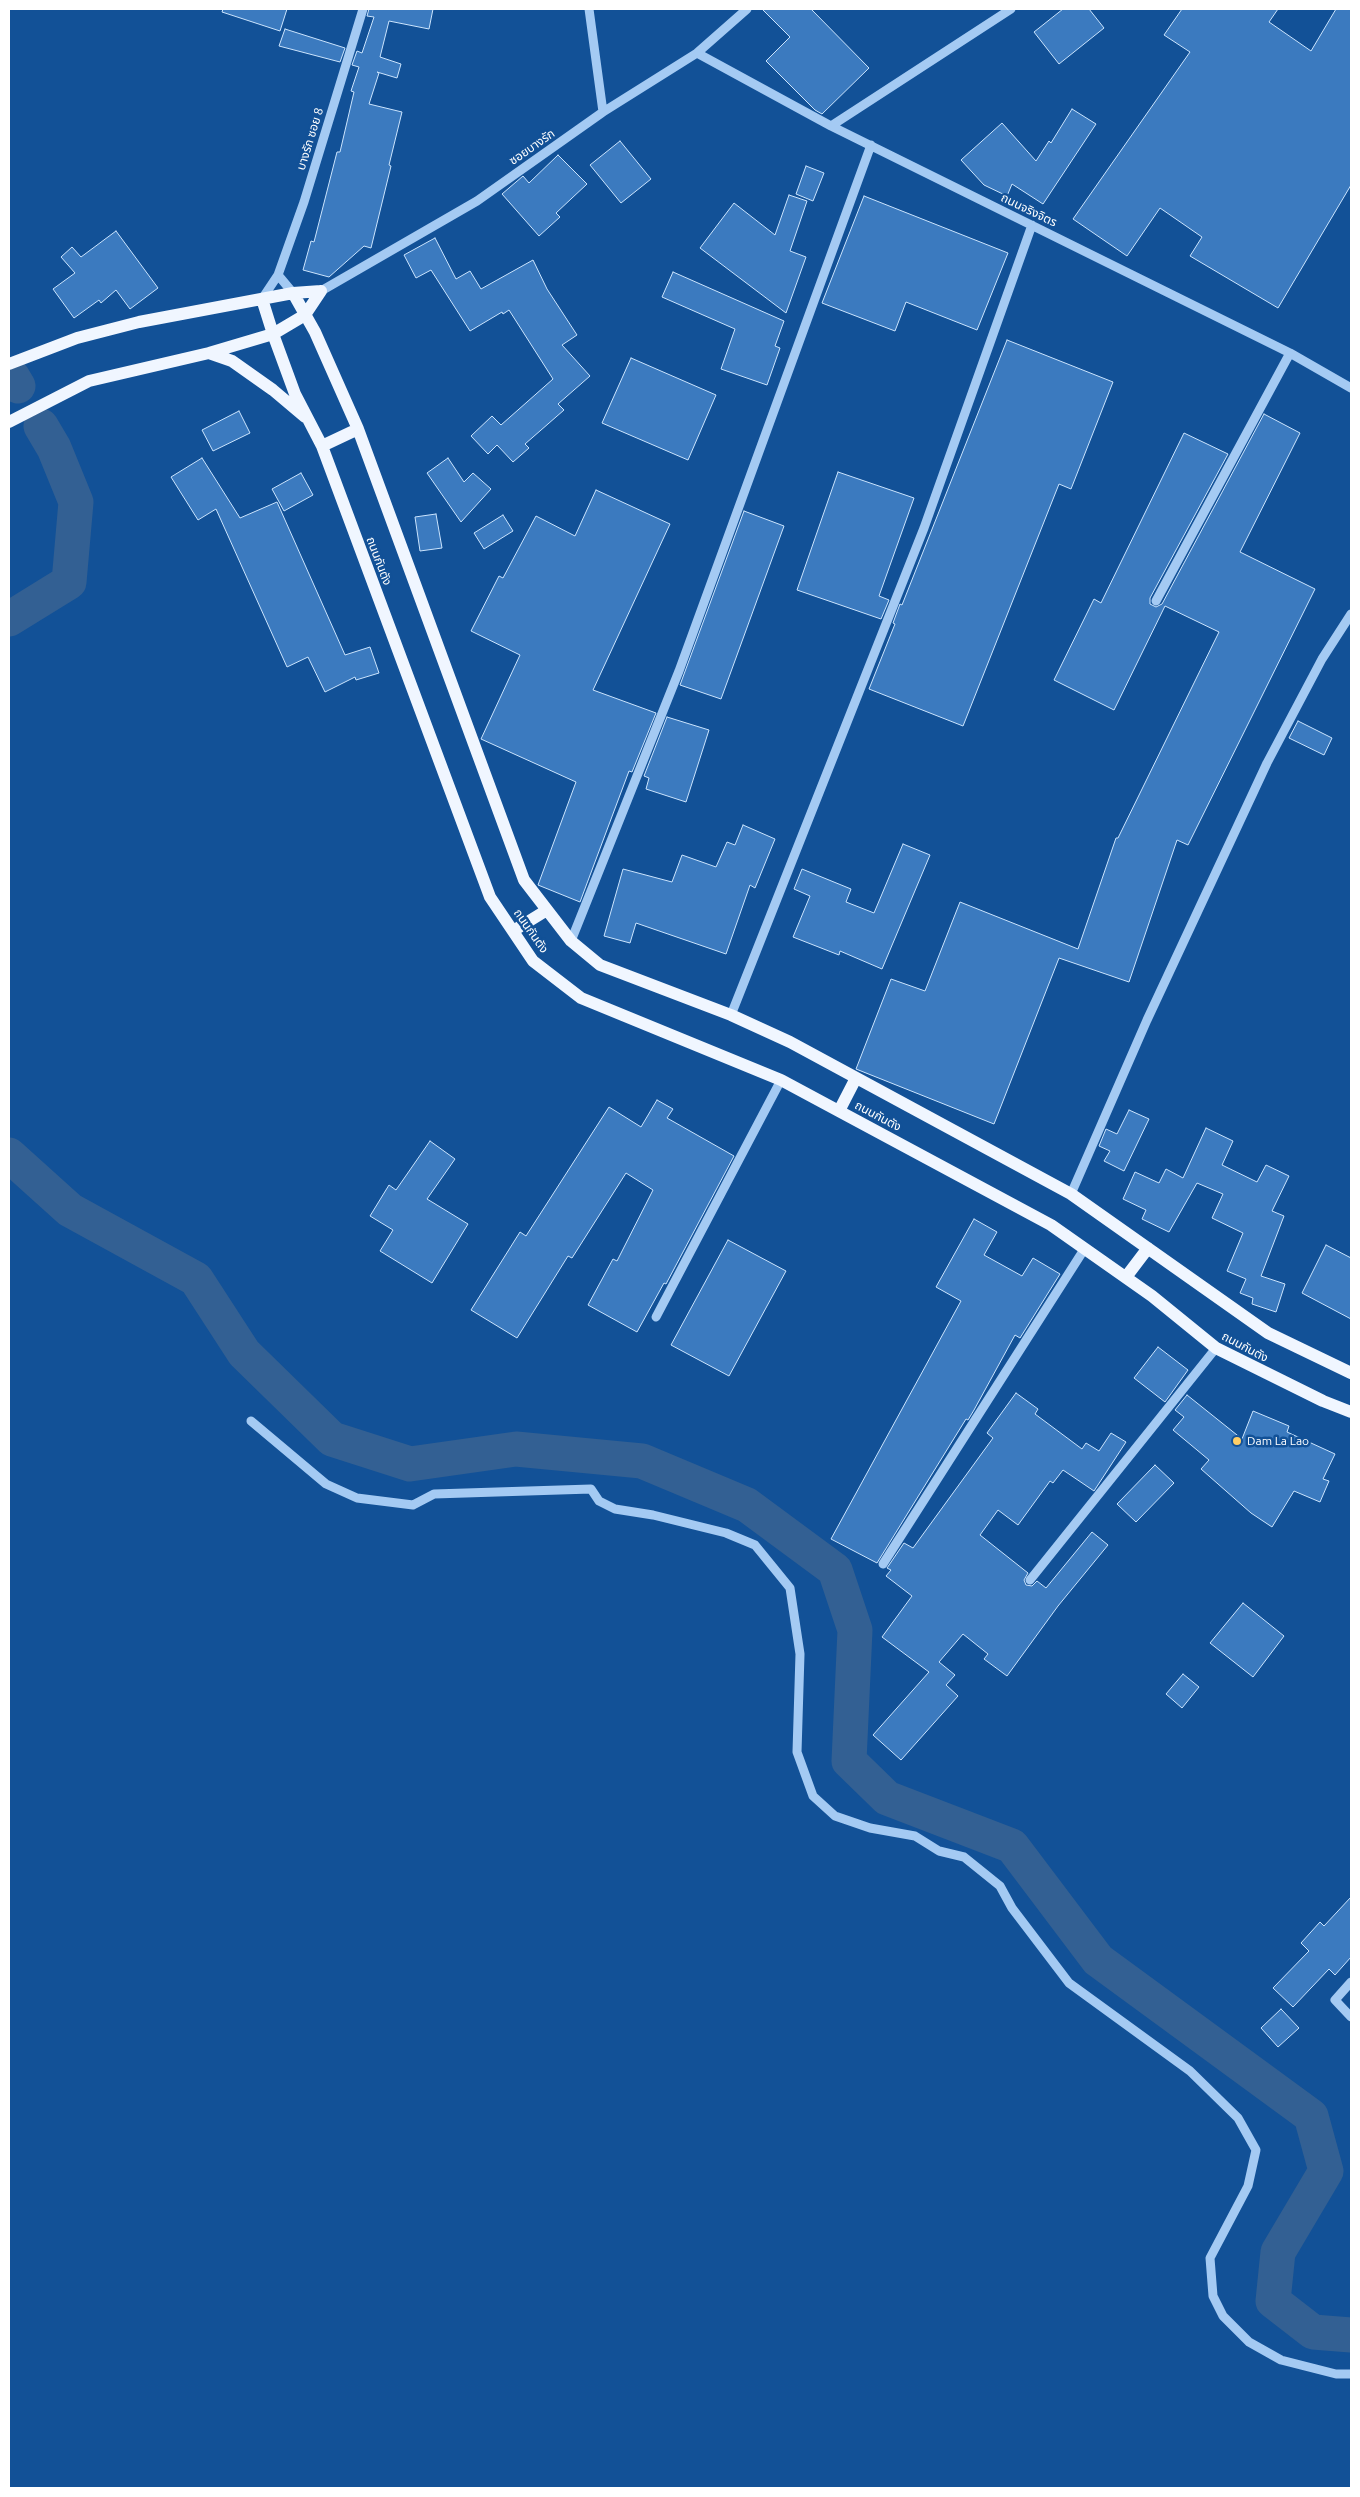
<!DOCTYPE html>
<meta charset="utf-8">
<style>
body{margin:0}
#map{position:relative;width:1360px;height:2497px;overflow:hidden;background:#125197;font-family:Ubuntu,sans-serif}
canvas{display:block}
.frame{position:absolute;inset:0;border:10px solid #fff;pointer-events:none}
</style>
<div id="map">
<canvas width="1360" height="2497"></canvas>
<div class="frame"></div>
</div>
<script>
const ctx = document.querySelector('canvas').getContext('2d');
ctx.lineJoin = 'round';
const toPath = rows => new Path2D(rows.map(r => 'M' + r).join(''));
function strokePath(path, color, width, dash) { ctx.strokeStyle = color; ctx.lineWidth = width; ctx.lineCap = dash ? 'butt' : 'round'; ctx.setLineDash(dash || []); ctx.stroke(path); }
function paint(path, color) { ctx.fillStyle = color; ctx.fill(path, 'evenodd'); }
function label(font, color, halo, rows, align = 'center') {
  ctx.font = font + ' Ubuntu,"Noto Sans Thai",sans-serif'; ctx.lineWidth = 5; ctx.setLineDash([]); ctx.textBaseline = 'middle'; ctx.strokeStyle = halo; ctx.fillStyle = color; for (const [text, x, y, turn = 0] of rows) {
    ctx.save(); ctx.translate(x, y); ctx.rotate((+turn || 0) * Math.PI / 180); ctx.textAlign = isNaN(turn) ? turn : align; if (halo) ctx.strokeText(text, 0, 0); ctx.fillText(text, 0, 0); ctx.restore();
  }
}
strokePath(toPath([
 [12,376,18,386],
 [9,619,69,582,76,502,54,448,41,426],
 [9,1155,70,1210,196,1279,244,1353,332,1439,410,1464,516,1449,642,1461,747,1505,835,1570,855,1630,849,1761,887,1798,1012,1846,1098,1960,1311,2116,1326,2171,1278,2252,1273,2301,1313,2332,1351,2335]
]), '#336093', 35);
const building = toPath([
 [223,9,287,9,280,31,222,12,223,9],
 [369,9,433,9,429,29,389,21,380,57,401,64,397,78,377,72,379,73,369,104,402,112,389,165,391,166,371,248,364,246,329,277,303,270,311,241,314,242,337,152,340,152,354,92,351,91,359,67,352,65,357,51,362,53,374,17,367,16,369,9],
 [762,9,811,9,869,68,822,114,815,110,766,61,790,37,762,9],
 [1063,9,1089,9,1104,28,1059,64,1034,32,1063,9],
 [1182,9,1278,9,1269,22,1311,51,1336,9,1351,9,1351,185,1278,308,1190,256,1202,237,1160,208,1127,256,1073,219,1190,52,1164,35,1182,9],
 [285,29,345,48,340,62,279,46,285,29],
 [1072,109,1096,124,1043,204,1012,184,1007,196,984,185,961,160,1002,123,1036,161,1049,141,1051,143,1072,109],
 [620,141,651,179,621,203,590,165,620,141],
 [558,155,587,184,556,213,560,217,539,236,502,194,523,176,529,183,558,155],
 [806,166,824,173,813,201,796,194,806,166],
 [789,195,807,201,790,251,806,257,786,313,700,248,734,203,775,235,789,195],
 [864,196,1008,253,977,330,906,302,895,331,822,303,864,196],
 [116,231,158,288,130,309,116,290,101,303,99,300,74,318,53,289,75,273,61,257,72,247,81,257,116,231],
 [435,238,456,279,470,271,481,289,533,260,547,289,577,335,562,345,590,376,558,404,564,410,525,444,529,448,513,462,497,445,488,454,471,436,492,416,501,425,553,379,509,310,503,314,502,312,470,331,431,270,416,278,404,255,435,238],
 [673,272,784,321,775,346,780,348,767,385,721,369,735,329,662,297,673,272],
 [1007,340,1113,382,1071,489,1059,484,963,726,869,689,895,624,893,623,900,604,902,605,1007,340],
 [631,358,716,395,688,460,602,423,631,358],
 [239,411,250,433,213,451,202,430,239,411],
 [1264,414,1300,433,1240,552,1315,589,1188,845,1177,840,1129,982,1059,958,994,1124,856,1069,891,979,925,991,960,902,1078,949,1116,838,1118,838,1219,632,1165,606,1114,710,1054,680,1094,599,1101,603,1184,433,1228,454,1150,598,1150,604,1156,607,1162,604,1264,414],
 [202,458,240,518,277,502,345,655,370,647,379,673,356,680,355,677,325,692,308,657,287,667,216,509,198,520,171,477,202,458],
 [448,458,464,482,473,473,491,489,461,522,427,473,448,458],
 [838,472,914,498,879,596,889,600,881,619,797,590,838,472],
 [301,473,313,495,284,511,272,489,301,473],
 [596,490,670,524,593,690,656,713,632,772,629,771,580,902,538,885,576,782,481,739,520,655,471,631,499,576,503,578,536,516,575,536,596,490],
 [744,511,784,526,721,699,680,685,744,511],
 [436,514,442,548,420,551,415,517,436,514],
 [503,515,513,531,484,549,474,533,503,515],
 [667,717,709,730,686,802,646,789,649,778,644,776,667,717],
 [1298,721,1332,738,1324,755,1289,738,1298,721],
 [743,825,775,839,755,888,750,885,726,954,636,923,630,943,604,936,623,869,672,882,682,855,716,867,727,842,735,845,743,825],
 [903,844,930,855,882,969,840,951,839,955,793,937,810,896,794,889,802,869,851,889,846,902,874,913,903,844],
 [657,1100,673,1109,667,1118,734,1156,666,1284,664,1283,637,1332,588,1305,613,1259,617,1261,653,1190,626,1173,572,1258,568,1256,517,1338,471,1310,520,1232,526,1236,609,1107,641,1127,657,1100],
 [1129,1110,1149,1119,1124,1171,1104,1161,1110,1151,1099,1146,1106,1129,1117,1134,1129,1110],
 [1206,1128,1233,1141,1222,1165,1257,1182,1266,1165,1289,1176,1272,1211,1284,1216,1261,1276,1285,1284,1276,1312,1252,1304,1253,1298,1240,1293,1246,1279,1227,1271,1243,1233,1212,1218,1223,1194,1197,1183,1169,1232,1142,1219,1146,1210,1123,1199,1135,1172,1159,1183,1166,1169,1183,1178,1206,1128],
 [430,1141,455,1159,427,1199,468,1224,432,1283,380,1251,393,1230,370,1216,389,1185,396,1190,430,1141],
 [974,1219,997,1232,984,1255,1022,1276,1033,1258,1060,1274,1020,1338,1015,1335,974,1410,968,1420,966,1419,877,1563,831,1539,961,1301,936,1287,974,1219],
 [728,1240,786,1271,729,1376,671,1345,728,1240],
 [1326,1245,1351,1258,1351,1319,1302,1293,1326,1245],
 [1158,1347,1188,1370,1165,1402,1134,1378,1158,1347],
 [1016,1393,1038,1409,1035,1414,1082,1449,1086,1443,1099,1451,1111,1433,1126,1442,1094,1491,1063,1470,1053,1483,1050,1481,1018,1525,998,1510,980,1535,1028,1573,1024,1580,1026,1585,1032,1586,1037,1581,1046,1588,1092,1532,1108,1545,1058,1606,1007,1676,984,1659,988,1654,963,1634,939,1662,955,1675,946,1685,958,1696,901,1760,873,1735,929,1672,882,1637,912,1596,886,1576,891,1570,887,1568,904,1543,913,1548,993,1438,987,1433,1016,1393],
 [1187,1395,1242,1439,1253,1411,1289,1426,1287,1432,1335,1454,1323,1479,1329,1481,1320,1502,1294,1491,1272,1527,1251,1513,1201,1469,1209,1460,1173,1430,1184,1417,1175,1410,1187,1395],
 [1155,1465,1174,1483,1136,1522,1117,1504,1155,1465],
 [1243,1603,1284,1636,1253,1677,1210,1643,1243,1603],
 [1183,1674,1199,1687,1182,1708,1166,1694,1183,1674],
 [1351,1897,1351,1957,1335,1975,1329,1969,1293,2007,1273,1988,1309,1951,1301,1943,1320,1922,1324,1926,1351,1897],
 [1281,2009,1299,2028,1278,2047,1261,2028,1281,2009]
]);
paint(building, '#3b7abf');
strokePath(building, '#cbe4fd', 1);
strokePath(toPath([
 [589,9,603,112],
 [697,53,831,126,1290,353,1351,388],
 [831,126,1011,9],
 [278,275,293,293],
 [321,291,477,201,603,112,697,53,747,9],
 [262,299,278,275,304,202,363,9],
 [1156,601,1290,353],
 [571,941,679,671,871,145],
 [731,1015,924,528,1032,225],
 [1071,1194,1147,1020,1267,763,1322,659,1351,614],
 [656,1317,781,1080],
 [251,1421,326,1484,357,1498,413,1505,434,1494,591,1489,599,1501,615,1509,653,1515,726,1533,755,1545,790,1588,800,1654,797,1752,813,1796,835,1816,870,1828,915,1836,939,1851,964,1857,1000,1886,1012,1908,1069,1983,1190,2071,1238,2118,1256,2150,1248,2186,1210,2258,1213,2296,1223,2316,1249,2342,1281,2360,1336,2374,1351,2374],
 [883,1564,1085,1248],
 [1030,1580,1216,1348],
 [1351,1982,1335,2000,1351,2017]
]), '#a4caf3', 9);
strokePath(toPath([
 [293,293,321,291],
 [262,299,273,334,305,315,321,291],
 [209,353,232,361,273,390,305,417],
 [9,364,77,338,139,322,293,293,315,332,358,429,524,880,571,941,600,965,731,1015,790,1042,1071,1194,1268,1333,1351,1373],
 [9,422,89,381,209,353,273,334,295,394,322,446,490,897,533,961,581,998,781,1080,1051,1225,1152,1296,1216,1348,1323,1401,1351,1412],
 [322,446,358,429],
 [513,931,547,910],
 [839,1111,856,1078],
 [1126,1277,1148,1248]
]), '#f0f6ff', 12);
for (const [x, y, r, color] of [
 [1237,1441,5,"#ffce66"]
]) { const dot = new Path2D(); dot.arc(x, y, r, 0, 2 * Math.PI); ctx.fillStyle = color; ctx.fill(dot); strokePath(dot, '#125197', 2); }
label('12px', '#fff', '#125197', [
 ["บางรัก ซอย 8",310,139,-73],
 ["ซอยบางรัก",532,147,-35],
 ["ถนนจริงจิตร",1029,210,26],
 ["ถนนกันตัง",379,561,69],
 ["ถนนกันตัง",531,931,55],
 ["ถนนกันตัง",878,1116,28],
 ["ถนนกันตัง",1245,1347,28]
]);
label('12px', '#fff', '#125197', [
 ["Dam La Lao",1247,1441]
], 'left');
</script>
